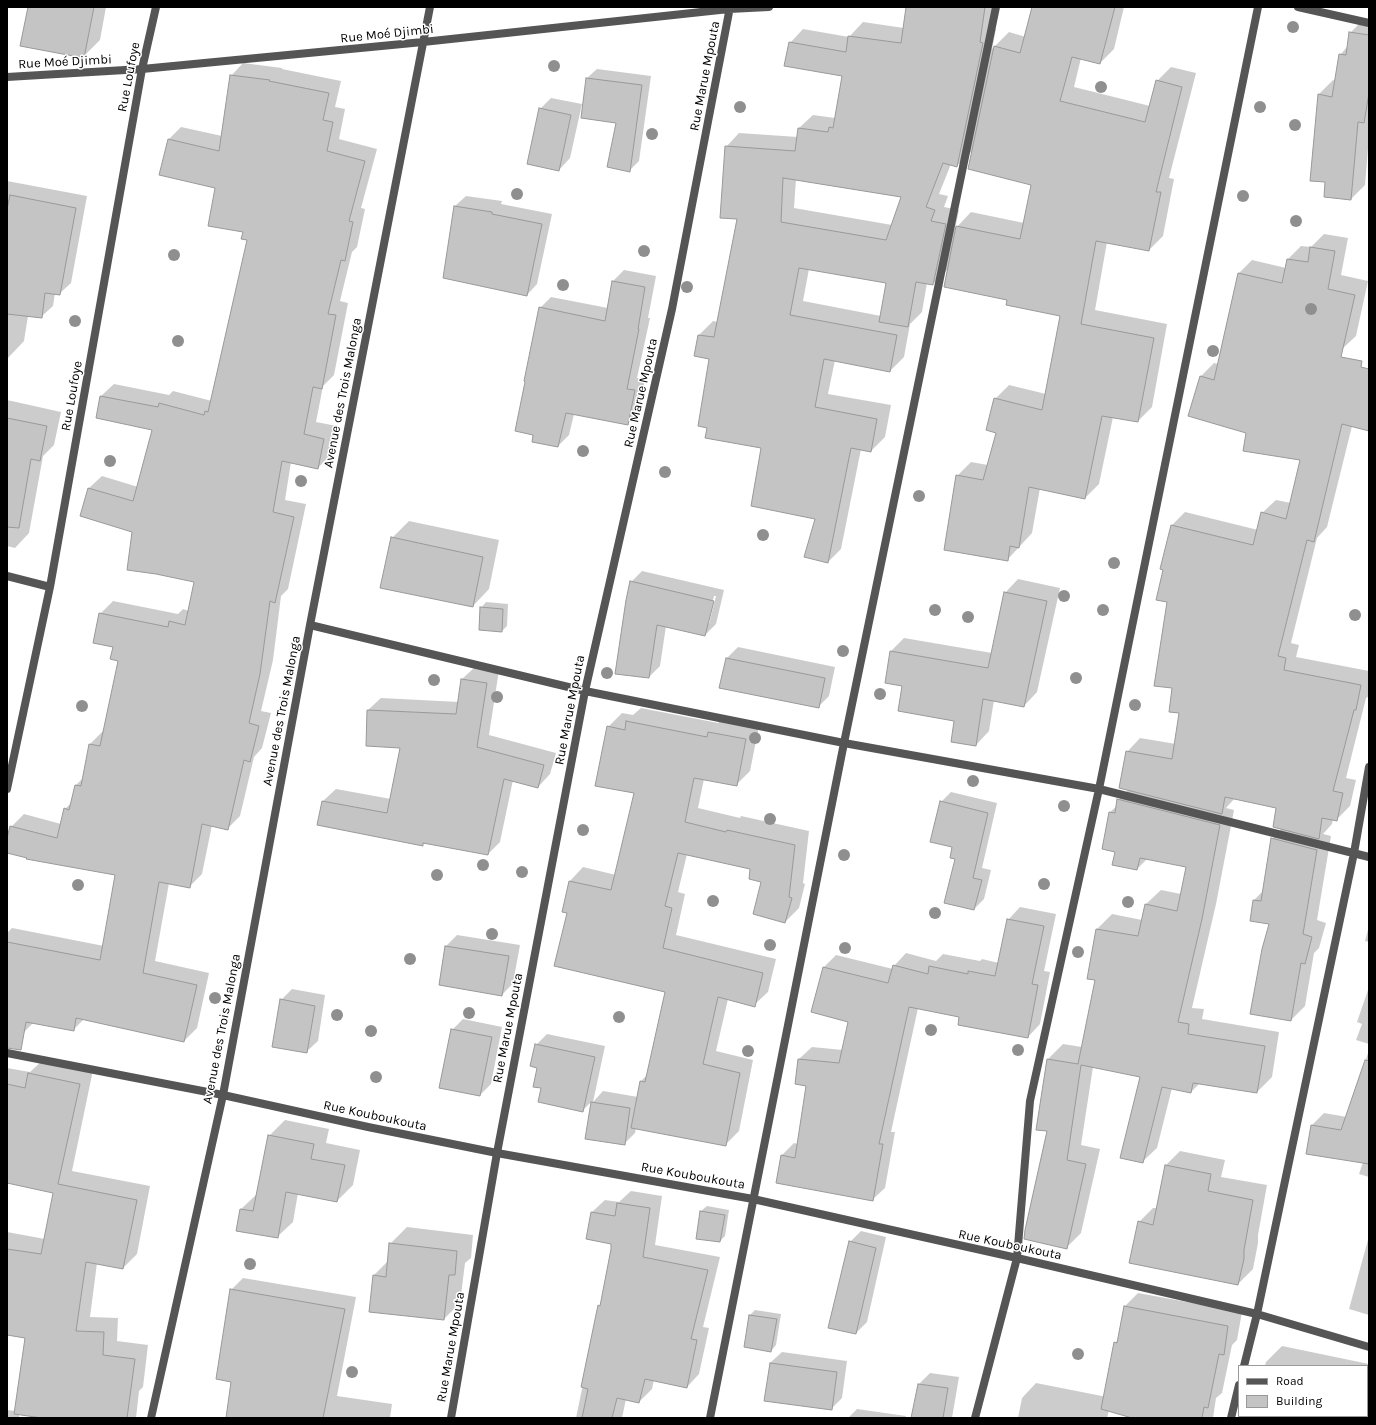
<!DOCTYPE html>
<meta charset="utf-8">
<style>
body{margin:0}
#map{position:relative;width:1376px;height:1425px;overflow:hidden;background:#fff;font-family:Karla,sans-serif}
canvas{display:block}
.frame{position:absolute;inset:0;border:8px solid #000;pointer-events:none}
.legend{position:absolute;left:1238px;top:1365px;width:130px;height:52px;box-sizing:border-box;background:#fff;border:1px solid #999;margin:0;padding:5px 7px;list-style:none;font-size:12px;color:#000}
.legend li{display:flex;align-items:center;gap:8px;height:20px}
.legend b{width:20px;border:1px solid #999}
</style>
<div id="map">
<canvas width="1376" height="1425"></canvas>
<div class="frame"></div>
<ul class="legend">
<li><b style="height:5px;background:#555"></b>Road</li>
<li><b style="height:11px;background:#c4c4c4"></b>Building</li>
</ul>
</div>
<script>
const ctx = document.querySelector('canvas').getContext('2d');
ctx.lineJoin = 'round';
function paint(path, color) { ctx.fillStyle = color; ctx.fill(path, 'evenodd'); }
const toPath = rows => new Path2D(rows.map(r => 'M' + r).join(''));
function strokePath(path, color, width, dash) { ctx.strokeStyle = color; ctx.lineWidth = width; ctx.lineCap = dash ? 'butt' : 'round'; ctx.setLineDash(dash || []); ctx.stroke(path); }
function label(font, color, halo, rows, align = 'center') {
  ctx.font = font + ' Karla,sans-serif'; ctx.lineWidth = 3; ctx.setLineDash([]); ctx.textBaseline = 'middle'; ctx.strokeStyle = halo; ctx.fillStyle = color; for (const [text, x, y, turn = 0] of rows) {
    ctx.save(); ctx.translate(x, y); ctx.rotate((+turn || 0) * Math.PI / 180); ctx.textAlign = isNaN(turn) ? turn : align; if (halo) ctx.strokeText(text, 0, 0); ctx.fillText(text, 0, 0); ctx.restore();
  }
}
paint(toPath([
 [29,7,106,7,100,40,83,57],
 [907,7,996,7,994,29,996,29,992,49,1009,32,1026,37,1033,7,1124,7,1114,49,1100,63,1081,58,1074,87,1150,106,1157,81,1171,67,1196,73,1169,178,1174,179,1163,236,1149,250,1107,242,1095,310,1167,324,1152,407,1138,421,1113,417,1099,484,1085,498,1040,488,1032,533,1008,559,957,476,971,462,988,465,998,432,995,399,1009,385,1046,394,1061,315,1008,299,949,268,933,284,927,283,922,312,910,324,904,357,890,371,835,360,828,394,891,405,885,437,871,451,861,449,841,549,828,562,817,518,762,447,708,427,710,358,699,335,713,321,718,322,739,218,726,147,739,133,798,137,799,128,813,115,835,118,843,75,790,43,803,29,849,37,863,22,904,28],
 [973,150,1032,184,1024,223,971,212,955,229,959,210,944,207,948,196,939,194,951,164,957,166],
 [796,179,902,197,892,225,794,208],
 [809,269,887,282,881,316,803,301],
 [1364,19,1369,20,1369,136,1365,185,1351,199,1326,181,1311,180,1319,94,1333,80,1336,81,1340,55,1348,46,1350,33],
 [243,63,282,68,282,69,341,81,335,107,345,109,339,139,377,149,361,208,365,209,357,247,352,252,340,301,348,303,334,375,323,386,316,422,337,426,330,455,318,468,291,462,285,500,306,504,288,589,281,596,273,660,261,711,271,713,262,748,254,757,240,816,227,829,212,825,202,874,189,887,169,883,155,961,209,973,197,1028,184,1041,84,1019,73,1030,34,1022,24,1032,7,1028,7,933,12,928,104,946,116,874,7,852,7,842,11,827,24,814,61,824,65,809,72,802,76,785,83,778,90,744,103,731,104,732,119,660,100,614,113,601,178,614,183,609,189,611,195,582,134,531,81,515,89,488,102,476,138,487,153,429,101,396,114,384,169,395,173,391,212,401,248,239,216,187,168,140,181,127,222,136,231,76],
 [597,69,651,76,639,161,630,170,618,122,587,78],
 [551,98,582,104,570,158,559,170,540,109],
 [7,181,87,196,71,283,59,294,55,293,53,306,41,317,28,316,24,341,7,359],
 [466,196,502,201,501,204,552,214,537,284,527,295,455,206],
 [1324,234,1348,238,1341,275,1368,281,1356,336,1342,349,1289,343,1369,372,1369,430,1352,426,1327,527,1317,538,1291,643,1299,645,1296,657,1369,671,1369,696,1366,698,1346,778,1356,780,1350,806,1336,820,1333,819,1332,824,1323,834,1331,836,1317,920,1326,923,1319,948,1314,953,1305,1006,1291,1020,1270,923,1251,921,1254,900,1264,890,1272,839,1282,828,1277,807,1235,798,1226,808,1234,810,1216,904,1192,1008,1204,1009,1202,1019,1279,1032,1272,1077,1257,1092,1200,1083,1191,1092,1172,1088,1157,1148,1142,1162,1142,1076,1093,1067,1081,1145,1100,1149,1081,1233,1066,1248,1048,1130,1048,1059,1063,1044,1082,1047,1096,979,1088,978,1097,929,1112,914,1142,920,1146,904,1161,890,1181,894,1187,866,1147,859,1137,869,1116,851,1103,848,1110,812,1118,805,1118,800,1128,790,1127,752,1140,738,1176,744,1180,712,1174,687,1168,601,1164,569,1172,525,1185,512,1258,530,1262,513,1276,500,1291,503,1301,460,1247,432,1190,415,1201,376,1214,363,1218,364,1238,274,1252,260,1286,268,1288,259,1301,246,1311,247],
 [624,270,656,276,648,318,650,318,637,378,645,379,639,412,628,423,574,414,569,435,558,446,540,308,551,297,608,308,613,281],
 [7,400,61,412,54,445,43,456,29,533,15,548,7,546],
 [409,521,499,540,489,589,473,606,392,538],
 [642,571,724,590,716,624,705,635,666,626,660,666,649,677,631,582],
 [714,596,716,596,709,624,707,624],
 [1018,579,1060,588,1037,692,1024,706,994,700,989,731,976,745,955,720,903,685,891,651,904,638,992,653,1005,593],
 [486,602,508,604,507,626,502,631,481,608],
 [738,647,835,667,829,696,818,707,721,687,727,658],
 [475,667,499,670,489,735,556,753,550,774,538,787,513,780,500,842,488,854,425,842,422,845,319,825,323,801,336,789,391,799,401,747,368,710,381,698,459,702,462,679],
 [641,708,718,723,723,718,759,726,750,771,736,785,704,779,698,808,740,818,741,816,809,831,803,883,805,884,799,908,785,922,763,881,752,868,687,854,678,892,685,894,676,935,776,959,768,992,754,1005,728,999,716,1051,753,1060,739,1131,725,1145,636,1128,635,1133,624,1144,587,1138,592,1101,582,1111,542,1088,536,1045,547,1034,605,1046,593,1102,603,1091,638,1097,641,1081,648,1074,667,992,568,913,563,912,570,881,583,867,616,875,635,793,608,727,622,713,633,715],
 [951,792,997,803,982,868,991,870,984,899,974,909,954,847,941,802],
 [1020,907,1056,914,1044,971,1050,972,1040,1024,1028,1037,961,1017,918,1008,891,1132,895,1132,885,1188,872,1200,781,1156,794,1143,798,1144,807,1085,799,1059,812,1047,843,1050,850,1021,823,968,836,955,893,969,894,966,906,953,936,961,943,954,980,961,982,959,999,963,1008,920],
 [1369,926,1369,942,1365,941],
 [457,935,520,945,513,983,502,995,440,984,446,946],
 [1369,987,1369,1044,1356,1040,1362,1024,1357,1022],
 [292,989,325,995,318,1041,306,1052,281,1000],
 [463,1019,502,1027,491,1084,480,1095,440,1088,452,1030],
 [1369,1050,1369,1177,1359,1174,1363,1162,1311,1126,1324,1113,1347,1117],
 [43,1060,93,1070,72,1171,150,1186,137,1254,123,1268,97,1263,90,1317,118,1318,117,1341,148,1345,143,1387,139,1391,136,1418,50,1418,19,1414,19,1418,7,1418,7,1410,16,1411,26,1337,7,1334,7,1232,45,1239,54,1192,7,1182,7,1068,30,1072],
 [285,1120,329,1129,326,1143,360,1150,353,1185,337,1201,298,1193,293,1222,277,1237,237,1231,241,1209,257,1194,269,1136],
 [1180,1151,1225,1160,1221,1177,1267,1185,1258,1235,1258,1243,1253,1269,1238,1284,1139,1222,1153,1208,1157,1208,1165,1166],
 [631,1191,662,1196,655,1245,720,1257,703,1327,709,1328,699,1374,687,1387,654,1380,652,1389,639,1402,626,1399,622,1418,576,1418,599,1306,602,1303,612,1243,592,1212,605,1200,619,1202],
 [707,1206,729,1210,725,1236,720,1241,701,1211],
 [407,1227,473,1235,471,1258,465,1263,460,1303,444,1319,370,1311,374,1275,388,1261,390,1244],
 [861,1231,886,1237,867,1322,856,1333,850,1242],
 [1369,1236,1369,1315,1349,1309],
 [243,1278,356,1297,337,1396,392,1404,390,1418,227,1418,232,1381,231,1290],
 [1138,1293,1242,1312,1237,1340,1232,1345,1222,1393,1216,1398,1213,1418,1136,1418,1115,1343,1119,1339,1124,1307],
 [755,1310,781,1314,776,1345,771,1351,745,1347,750,1315],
 [1282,1346,1369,1364,1369,1418,1268,1418,1269,1417,1265,1416,1367,1416,1367,1366,1265,1366,1266,1362],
 [782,1352,847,1361,842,1398,831,1409,770,1363],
 [930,1373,959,1377,952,1418,912,1418,919,1384],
 [1036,1383,1112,1398,1107,1418,1018,1418,1022,1398],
 [857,1409,906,1416,905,1418,848,1418]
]), '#0003');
const building = toPath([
 [28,7,94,7,84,58,20,46,28,7],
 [906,7,985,7,980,42,983,43,957,167,943,163,926,207,935,210,931,221,946,224,933,285,916,282,908,327,879,322,886,283,799,268,790,315,897,335,890,372,824,359,815,407,877,419,871,452,851,448,828,563,804,557,815,519,751,506,761,448,705,438,707,428,698,426,709,359,694,356,698,335,714,337,737,219,720,218,725,146,795,151,798,128,828,132,829,127,833,128,842,76,784,66,789,42,846,52,848,36,901,43,906,7],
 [783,178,901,197,886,240,781,222,783,178],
 [1032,7,1115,7,1100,64,1072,57,1060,101,1145,122,1156,80,1182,87,1156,192,1161,192,1149,251,1096,241,1081,324,1154,338,1138,422,1102,416,1085,499,1029,487,1019,548,1010,546,1008,561,944,550,956,475,983,480,996,433,986,430,994,398,1042,410,1060,316,1006,305,1007,300,944,287,956,226,1020,239,1031,185,968,169,994,46,1020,53,1032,7],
 [1349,32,1369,35,1369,93,1364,123,1358,122,1351,200,1324,197,1325,182,1310,181,1318,94,1332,97,1339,54,1346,55,1349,32],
 [230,75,270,80,269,81,329,93,323,120,333,122,327,151,365,161,349,221,353,222,345,261,341,260,328,314,336,315,322,389,313,387,304,434,324,439,318,469,282,461,273,512,294,517,275,603,270,601,260,674,249,723,259,726,250,762,244,760,228,830,202,824,190,888,159,882,143,973,197,985,184,1042,76,1018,74,1031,26,1022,21,1050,7,1048,7,942,100,960,115,875,26,859,27,858,7,853,7,838,10,826,57,838,64,808,69,810,75,785,81,786,89,744,100,746,118,661,110,659,113,647,93,643,99,613,168,627,169,621,185,625,194,582,156,574,127,570,132,532,80,516,88,488,133,501,152,430,96,418,100,396,158,407,159,403,204,415,205,411,208,412,247,240,241,239,243,232,208,226,215,188,159,175,168,139,219,151,230,75],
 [586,78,642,85,630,172,607,167,616,123,581,118,586,78],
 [539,108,571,115,559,171,527,164,539,108],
 [10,195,76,208,60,295,45,293,42,318,7,314,7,209,10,195],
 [454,206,492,212,492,214,542,224,527,296,443,278,454,206],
 [1310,247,1335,251,1328,289,1355,295,1341,357,1362,361,1361,367,1369,369,1369,431,1342,424,1314,542,1307,540,1278,656,1286,658,1284,670,1361,685,1356,710,1354,710,1333,791,1343,793,1337,821,1322,818,1319,839,1273,827,1276,808,1225,797,1222,814,1119,788,1126,751,1172,759,1179,713,1169,712,1172,688,1154,686,1167,602,1156,600,1163,570,1160,569,1171,525,1253,545,1261,512,1286,519,1300,460,1243,451,1246,433,1188,416,1200,376,1214,380,1238,273,1282,283,1287,259,1308,262,1310,247],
 [612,281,645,287,638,329,639,329,627,389,635,390,628,425,566,413,558,447,532,442,533,435,515,431,525,382,524,381,539,307,605,321,612,281],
 [7,418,47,426,40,461,31,459,19,528,7,527,7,418],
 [391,537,483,557,473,607,380,588,391,537],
 [630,581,714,601,705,636,657,625,649,678,615,674,626,600,630,581],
 [1004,592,1047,601,1024,707,983,699,976,746,951,742,954,721,898,711,902,686,885,683,890,651,988,668,1004,592],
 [480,607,503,609,502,632,479,630,480,607],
 [726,658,825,678,819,708,719,688,726,658],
 [461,679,487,683,477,747,544,765,538,788,504,779,488,855,423,843,423,846,317,825,322,801,387,813,400,748,366,746,367,710,456,714,461,679],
 [626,721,707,737,708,732,746,739,737,786,694,778,685,822,726,832,727,830,795,845,789,897,792,898,785,923,753,914,761,882,749,879,750,869,678,853,665,906,672,908,663,948,763,973,755,1007,718,997,703,1064,740,1073,726,1146,631,1128,640,1081,645,1082,665,992,554,966,567,913,562,912,569,881,611,890,634,793,595,786,607,726,625,730,626,721],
 [1117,799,1220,825,1202,919,1178,1022,1189,1024,1188,1034,1265,1046,1257,1093,1193,1083,1191,1093,1162,1087,1143,1163,1120,1158,1140,1077,1081,1065,1067,1160,1086,1164,1067,1249,1024,1239,1025,1230,1047,1131,1036,1130,1047,1059,1078,1064,1095,980,1087,979,1096,929,1138,936,1145,904,1177,911,1186,867,1140,858,1137,870,1112,865,1115,852,1102,849,1109,812,1115,813,1117,799],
 [940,801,988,813,973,878,982,880,974,910,944,903,955,859,950,858,952,847,930,842,940,801],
 [1271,838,1317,850,1303,934,1312,937,1305,964,1301,963,1291,1021,1250,1014,1262,949,1269,924,1250,921,1253,900,1261,901,1271,838],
 [1007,919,1044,926,1032,984,1038,985,1028,1038,958,1025,959,1017,909,1007,879,1144,883,1144,873,1201,776,1183,781,1155,795,1158,806,1086,795,1084,798,1059,839,1063,848,1022,811,1012,823,967,888,983,893,965,928,974,929,966,968,974,968,971,995,976,1007,919],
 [445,946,509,956,502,996,439,985,445,946],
 [280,999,315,1006,307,1053,272,1047,280,999],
 [451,1029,492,1037,480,1096,439,1088,451,1029],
 [535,1044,595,1057,583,1112,538,1102,541,1088,533,1087,537,1068,530,1066,535,1044],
 [1365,1060,1369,1061,1369,1164,1306,1154,1311,1125,1341,1130,1365,1060],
 [28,1073,80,1084,58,1184,137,1200,123,1269,86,1262,76,1331,104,1332,103,1355,135,1359,127,1418,42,1418,14,1414,25,1338,7,1335,7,1249,41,1254,53,1193,7,1183,7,1084,25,1088,28,1073],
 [591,1102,630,1108,625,1145,585,1139,591,1102],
 [268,1135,314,1144,311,1159,345,1165,337,1202,286,1192,278,1238,236,1231,240,1209,253,1211,268,1135],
 [1165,1165,1211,1174,1208,1191,1253,1200,1244,1250,1244,1259,1238,1285,1129,1263,1138,1221,1153,1225,1165,1165],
 [617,1203,650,1208,643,1257,708,1270,691,1339,697,1340,687,1388,645,1379,639,1403,617,1398,612,1418,582,1418,588,1389,581,1387,598,1305,600,1306,611,1249,611,1244,586,1239,591,1212,615,1216,617,1203],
 [700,1211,725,1215,720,1242,696,1239,700,1211],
 [849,1241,876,1248,856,1334,828,1328,849,1241],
 [389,1243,457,1251,455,1275,449,1275,444,1320,369,1312,373,1275,386,1277,389,1243],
 [230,1289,345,1309,323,1418,226,1418,231,1382,216,1379,230,1289],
 [1124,1306,1228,1326,1224,1355,1219,1354,1208,1408,1204,1407,1202,1418,1132,1418,1101,1409,1114,1342,1117,1343,1124,1306],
 [749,1315,777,1319,771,1352,744,1347,749,1315],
 [770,1363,837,1372,832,1410,764,1401,770,1363],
 [918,1384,948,1388,943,1418,911,1418,918,1384]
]);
paint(building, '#c4c4c4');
strokePath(building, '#999', 1);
strokePath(toPath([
 [1298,7,1369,23],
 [7,77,142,69,423,42,729,9,769,7],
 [7,576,50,587],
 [310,625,585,691,844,743,1099,789,1369,857],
 [7,789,50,587,142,69,156,7],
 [7,1053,223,1095,368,1127,497,1153,753,1199,1017,1258,1257,1314,1369,1347],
 [1244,1366,1257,1314,1354,853,1369,767],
 [151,1418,223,1095,310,625,430,7],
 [451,1418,497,1153,585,691,672,309,730,7],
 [710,1418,844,743,996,7],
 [975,1418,1017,1258,1030,1101,1099,789,1258,7],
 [1231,1418,1239,1385]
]), '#555', 8);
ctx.fillStyle = '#8f8f8f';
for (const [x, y] of [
 [1293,27],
 [554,66],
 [1101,87],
 [740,107],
 [1260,107],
 [1295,125],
 [652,134],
 [517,194],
 [1243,196],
 [1296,221],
 [644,251],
 [174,255],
 [563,285],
 [687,287],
 [1311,309],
 [75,321],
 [178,341],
 [1213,351],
 [583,451],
 [110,461],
 [665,472],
 [301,481],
 [919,496],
 [763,535],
 [1114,563],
 [1064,596],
 [935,610],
 [1103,610],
 [1355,615],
 [968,617],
 [843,651],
 [607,673],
 [1076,678],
 [434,680],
 [880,694],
 [497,697],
 [1135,705],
 [82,706],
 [755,738],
 [973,781],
 [1064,806],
 [770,819],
 [583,830],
 [844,855],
 [483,865],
 [522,872],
 [437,875],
 [1044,884],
 [78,885],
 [713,901],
 [1128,902],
 [935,913],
 [492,934],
 [770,945],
 [845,948],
 [1078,952],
 [410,959],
 [215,998],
 [469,1013],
 [337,1015],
 [619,1017],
 [931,1030],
 [371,1031],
 [1018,1050],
 [748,1051],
 [376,1077],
 [250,1264],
 [1078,1354],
 [352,1372]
]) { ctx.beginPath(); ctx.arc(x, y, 6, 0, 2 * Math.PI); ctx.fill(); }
label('13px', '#000', '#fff', [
 ["Rue Moé Djimbi",387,34,-6],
 ["Rue Moé Djimbi",65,62,-3],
 ["Rue Marue Mpouta",705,76,-79],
 ["Rue Loufoye",129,77,-79],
 ["Avenue des Trois Malonga",343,393,-79],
 ["Rue Marue Mpouta",641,393,-77],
 ["Rue Loufoye",72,396,-80],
 ["Rue Marue Mpouta",570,710,-79],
 ["Avenue des Trois Malonga",282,711,-79],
 ["Rue Marue Mpouta",508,1028,-79],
 ["Avenue des Trois Malonga",222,1029,-79],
 ["Rue Kouboukouta",375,1116,12],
 ["Rue Kouboukouta",693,1176,10],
 ["Rue Kouboukouta",1010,1245,12],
 ["Rue Marue Mpouta",451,1347,-80]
]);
</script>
